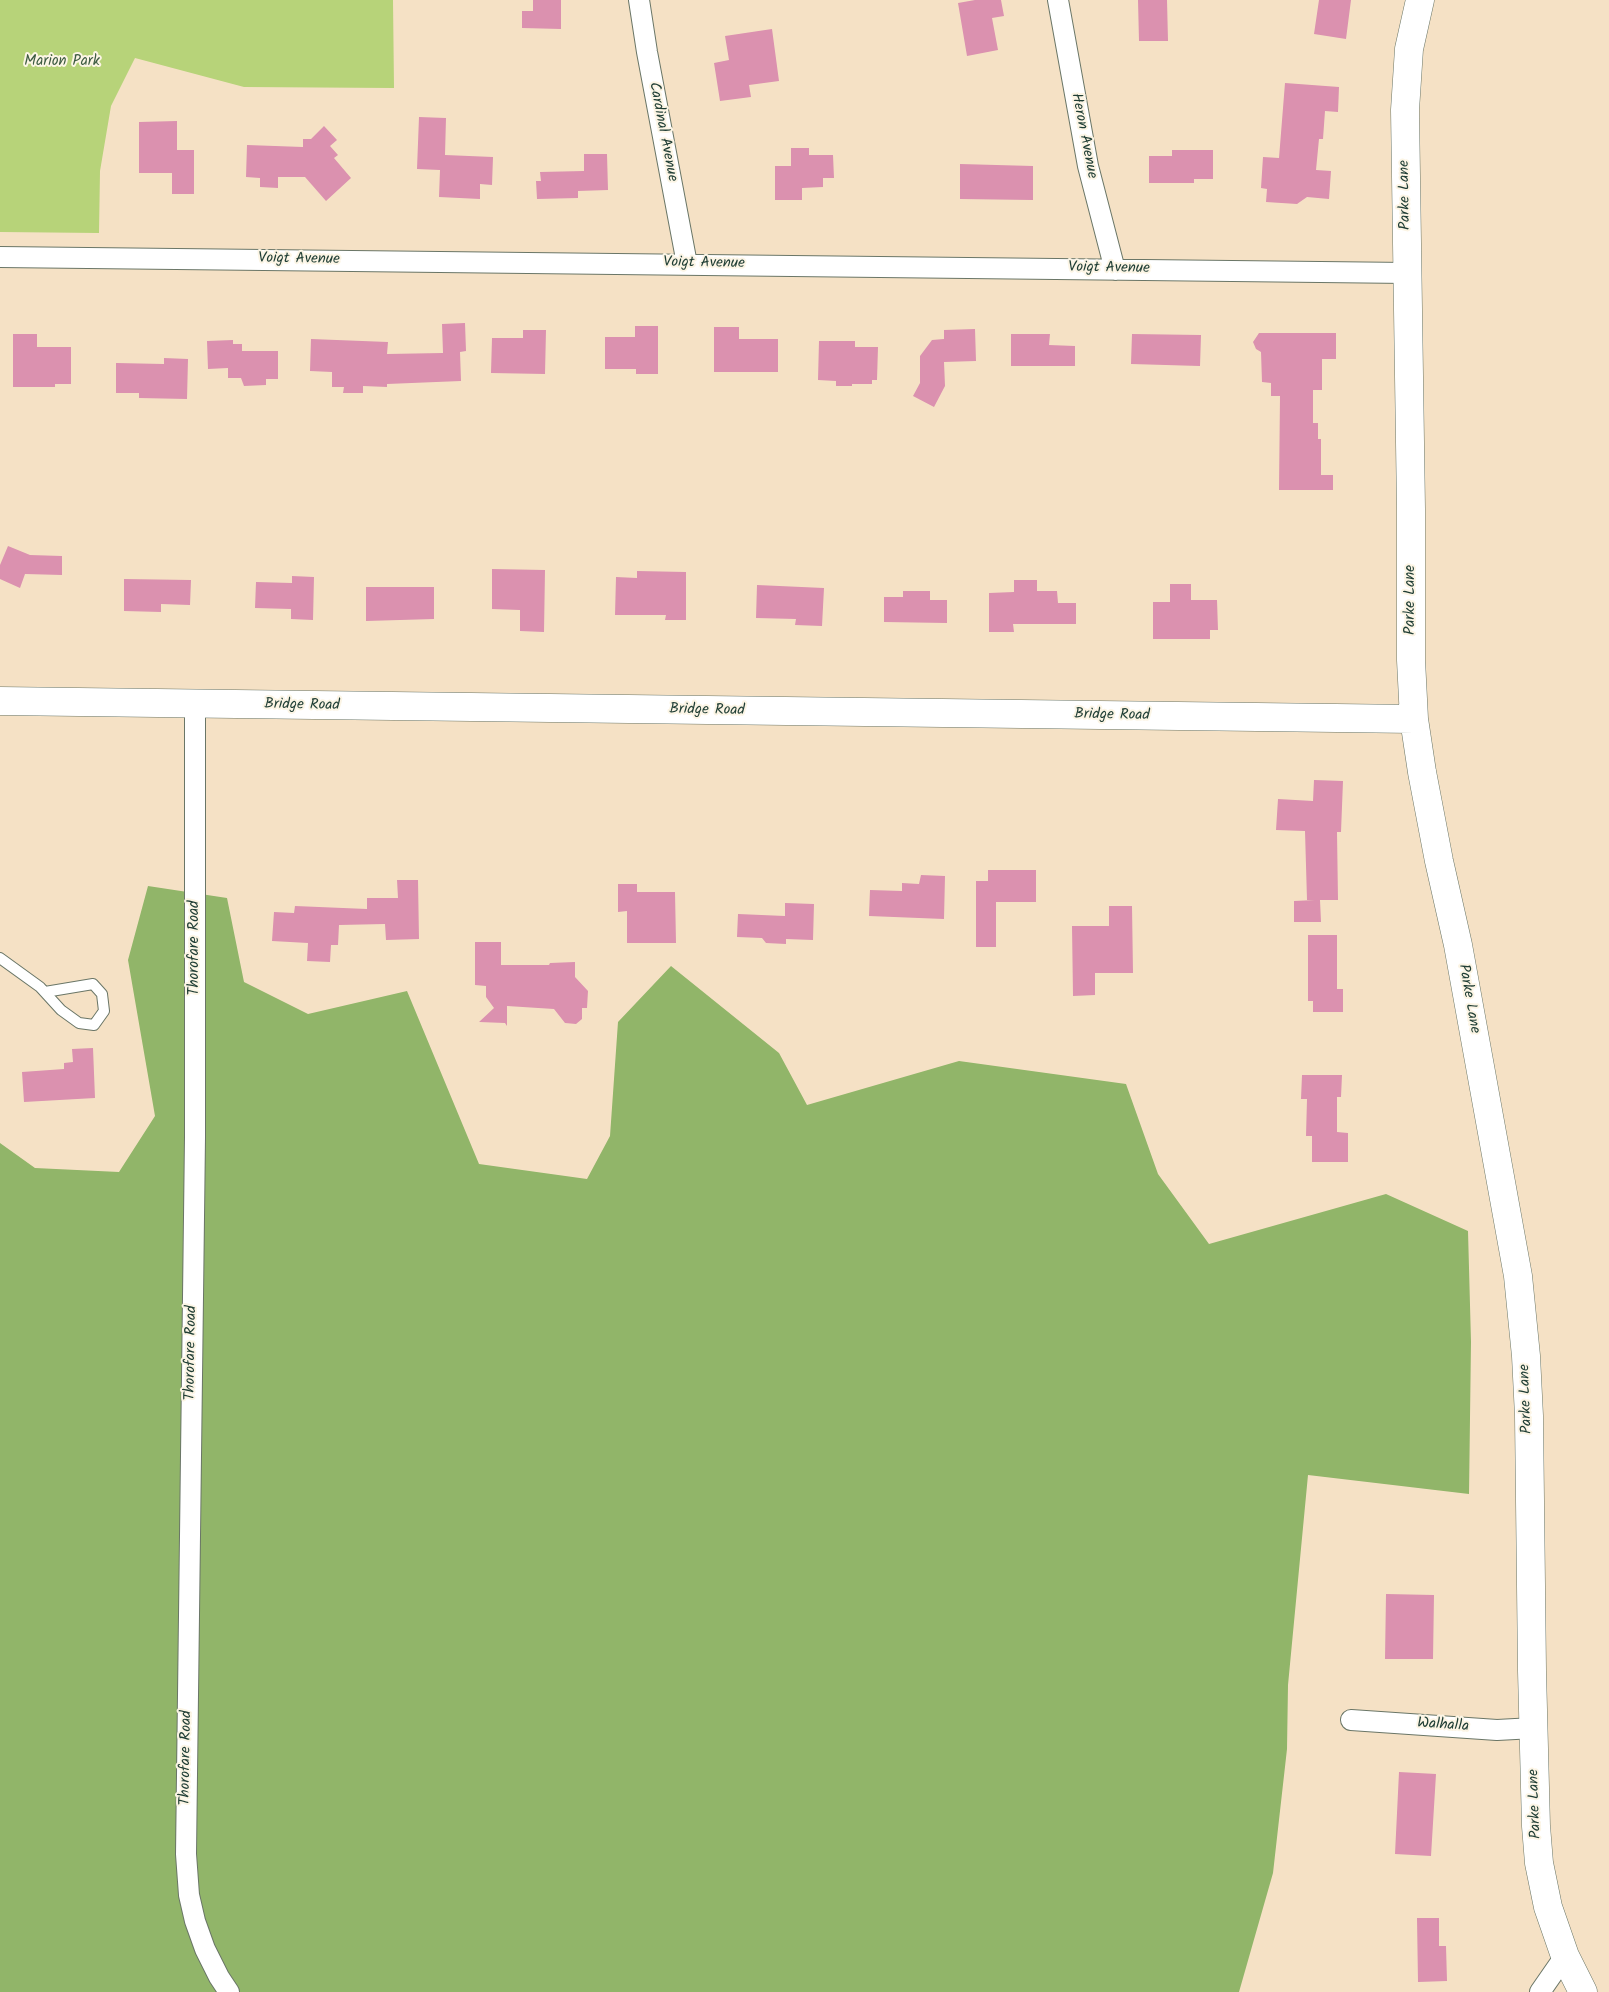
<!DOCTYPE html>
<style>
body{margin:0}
canvas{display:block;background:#f5e1c5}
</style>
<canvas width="1609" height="1992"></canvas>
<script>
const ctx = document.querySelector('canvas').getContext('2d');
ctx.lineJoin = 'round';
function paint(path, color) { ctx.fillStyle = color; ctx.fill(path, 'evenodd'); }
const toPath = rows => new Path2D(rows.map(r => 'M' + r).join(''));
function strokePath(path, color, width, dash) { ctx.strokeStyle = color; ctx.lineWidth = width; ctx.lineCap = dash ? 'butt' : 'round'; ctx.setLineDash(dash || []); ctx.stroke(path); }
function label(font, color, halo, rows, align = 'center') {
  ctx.font = font + ' Kalam,sans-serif'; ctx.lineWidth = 4; ctx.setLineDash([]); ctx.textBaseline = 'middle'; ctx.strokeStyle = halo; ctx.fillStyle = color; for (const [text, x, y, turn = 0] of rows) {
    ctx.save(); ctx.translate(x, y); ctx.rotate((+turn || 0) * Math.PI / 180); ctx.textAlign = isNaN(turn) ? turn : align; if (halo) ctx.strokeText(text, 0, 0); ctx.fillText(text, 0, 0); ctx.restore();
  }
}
paint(toPath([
 [0,0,393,0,394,88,244,87,135,58,111,106,100,171,99,233,0,232]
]), '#b7d379');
paint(toPath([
 [148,886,227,898,244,982,308,1014,407,991,479,1164,587,1179,610,1136,618,1022,671,966,779,1053,807,1105,959,1061,1126,1084,1158,1174,1209,1244,1386,1194,1468,1231,1471,1342,1469,1494,1308,1475,1288,1685,1287,1749,1273,1873,1239,1992,0,1992,0,1143,35,1168,119,1172,155,1116,128,960]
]), '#91b569');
paint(toPath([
 [533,0,561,0,561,29,522,28,522,11,533,11],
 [975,0,1001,0,1004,16,992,18,998,50,967,56,958,3],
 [1138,0,1167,0,1168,41,1139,41],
 [1319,0,1351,0,1346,39,1314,34],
 [772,29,779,81,749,85,751,97,720,101,714,63,729,60,725,36],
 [1285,83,1339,87,1338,112,1325,111,1323,139,1319,139,1316,170,1331,171,1329,199,1307,197,1297,204,1266,202,1267,189,1261,188,1263,157,1279,158],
 [419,117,446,118,445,155,493,157,492,185,480,184,480,199,439,197,440,170,417,169],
 [177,121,177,150,194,150,194,194,172,194,172,173,139,173,139,122],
 [324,126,337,140,330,146,338,155,334,158,351,178,326,201,305,177,278,177,278,188,260,187,260,178,246,177,247,145,303,147,303,139,311,139],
 [791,148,809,148,809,155,833,155,834,178,823,178,823,187,802,188,802,200,775,200,775,166,791,166],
 [1172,150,1213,150,1213,179,1194,179,1194,183,1149,183,1149,156,1172,156],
 [584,154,607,154,608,190,578,191,578,198,537,199,536,181,541,181,540,172,584,171],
 [960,164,1033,166,1033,200,960,199],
 [465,323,466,351,460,352,461,381,387,384,387,387,363,386,363,393,343,393,344,387,332,387,332,372,310,371,311,339,388,342,387,354,443,353,442,324],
 [635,326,658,326,658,374,636,374,636,369,605,369,605,337,635,337],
 [714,327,739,327,739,339,778,339,778,372,714,372],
 [975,329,976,361,944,362,945,386,934,407,913,396,920,383,920,356,932,340,944,339,944,330],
 [523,330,546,330,545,374,491,373,492,338,523,338],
 [1259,333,1336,333,1336,359,1322,359,1322,390,1313,390,1313,423,1318,423,1318,439,1321,439,1321,475,1333,475,1333,490,1279,490,1280,396,1271,396,1271,383,1262,382,1261,352,1256,349,1253,342],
 [13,334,37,334,37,347,71,347,71,384,55,384,55,387,13,387],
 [1011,334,1050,334,1049,345,1075,346,1075,366,1011,366],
 [1132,334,1201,335,1200,366,1131,364],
 [233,340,233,344,242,344,242,351,278,351,278,379,266,379,266,385,244,386,241,378,228,378,228,368,208,369,207,341],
 [819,341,855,341,855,347,878,347,877,380,872,380,872,384,852,384,852,386,836,386,836,381,818,380],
 [164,358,188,359,187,399,139,398,139,393,116,393,116,363,164,364],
 [8,546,30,555,62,556,62,575,25,574,20,588,0,579,0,565],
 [492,569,545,570,544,632,520,631,520,610,492,609],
 [637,571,686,572,686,620,665,620,666,615,615,615,616,577,637,578],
 [292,576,314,577,313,620,291,619,291,609,255,608,256,582,292,583],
 [124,579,191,580,190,605,161,604,161,612,124,611],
 [1014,580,1037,580,1037,591,1057,591,1058,603,1076,603,1076,624,1013,624,1014,632,989,632,989,593,1014,592],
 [1170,584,1191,584,1191,600,1217,600,1218,630,1210,630,1210,639,1153,639,1153,602,1170,602],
 [757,585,824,588,822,626,795,625,796,619,756,618],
 [366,587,434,587,434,619,366,621],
 [903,591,930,591,930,600,947,600,947,623,884,622,884,597,903,597],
 [1314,780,1343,781,1341,832,1337,832,1338,900,1320,900,1321,922,1294,922,1294,901,1315,900,1307,900,1305,831,1276,830,1278,799,1313,801],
 [988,870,1036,870,1036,902,996,902,996,947,976,947,976,881,988,881],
 [921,875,945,876,944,919,869,916,870,890,902,891,902,883,919,884],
 [397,880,418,880,419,939,386,940,385,924,339,925,338,945,331,945,330,962,307,961,308,943,272,941,274,912,294,913,295,906,367,909,367,898,398,898],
 [618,884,637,884,637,892,675,892,676,943,627,943,627,911,618,912],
 [785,903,814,904,813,940,786,939,786,944,766,943,762,938,737,937,738,914,785,916],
 [1109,906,1132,906,1133,973,1095,973,1095,995,1073,996,1072,926,1109,926],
 [1308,935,1337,935,1337,989,1343,989,1343,1012,1313,1012,1313,1001,1308,1001],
 [475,942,501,942,501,965,549,965,550,963,575,962,575,977,588,991,587,1008,582,1008,582,1019,576,1024,565,1023,554,1009,507,1006,507,1026,505,1023,479,1022,494,1008,486,997,486,986,475,985],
 [93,1048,95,1098,24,1102,22,1072,64,1069,64,1063,73,1062,72,1049],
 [1302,1075,1342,1075,1341,1097,1337,1097,1337,1132,1348,1133,1348,1162,1312,1162,1312,1136,1306,1136,1307,1099,1301,1099],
 [1386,1594,1434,1595,1433,1659,1385,1659],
 [1399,1772,1436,1774,1431,1856,1395,1854],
 [1417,1918,1439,1918,1439,1946,1446,1946,1447,1981,1418,1982]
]), '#db91af');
const lane = toPath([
 [0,958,40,987,61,1010,79,1023,94,1025,104,1011,102,994,93,984,45,992]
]);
const street = toPath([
 [639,0,647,52,687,264],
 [1058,0,1088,166,1115,270],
 [0,257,1408,273],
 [195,704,195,1137,186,1854,189,1895,195,1921,205,1949,219,1977,229,1992],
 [1351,1720,1497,1730,1534,1728],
 [1540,1992,1565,1956]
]);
const secondary = toPath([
 [1420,0,1409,49,1405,110,1411,509,1411,660,1414,719,1422,772,1439,861,1458,945,1518,1276,1526,1356,1529,1416,1532,1671,1536,1826,1539,1863,1548,1907,1565,1956,1583,1992],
 [0,701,1414,719]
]);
strokePath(lane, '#6a7667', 12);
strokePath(street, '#6a7667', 22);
strokePath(secondary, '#6a7667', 29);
strokePath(lane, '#fff', 10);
strokePath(street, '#fff', 20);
strokePath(secondary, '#fff', 28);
label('15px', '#3d5b42', '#fcf5e5', [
 ["Marion Park",62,62]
]);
label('15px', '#1f3d34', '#fcf5e5', [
 ["Cardinal Avenue",662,132,79],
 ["Heron Avenue",1083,136,79],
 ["Parke Lane",1406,195,-91],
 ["Voigt Avenue",299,260,1],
 ["Voigt Avenue",704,264,1],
 ["Voigt Avenue",1109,269,1],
 ["Parke Lane",1411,600,-90],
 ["Bridge Road",302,706,1],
 ["Bridge Road",707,711,1],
 ["Bridge Road",1112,716,1],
 ["Thorofare Road",195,948,-90],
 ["Parke Lane",1468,999,80],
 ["Thorofare Road",192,1353,-89],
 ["Parke Lane",1527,1399,-92],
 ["Walhalla",1443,1726,4],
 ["Thorofare Road",187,1758,-89],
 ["Parke Lane",1536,1804,-92]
]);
</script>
